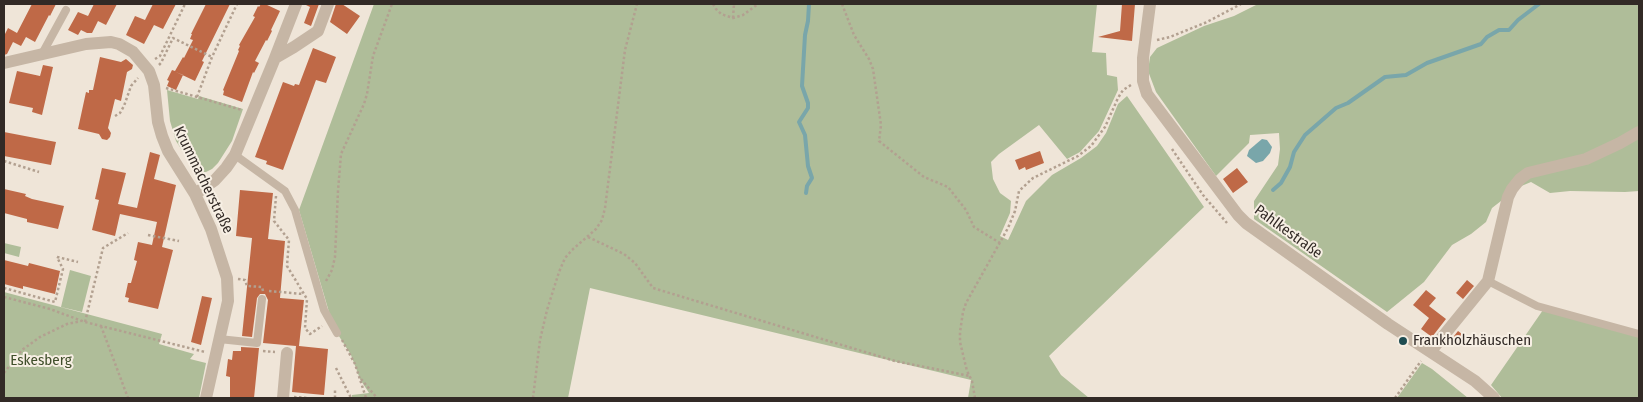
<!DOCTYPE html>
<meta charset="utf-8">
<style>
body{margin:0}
#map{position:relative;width:1643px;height:402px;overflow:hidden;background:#efe5d8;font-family:"Fira Sans Condensed",sans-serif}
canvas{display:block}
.frame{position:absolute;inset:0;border:5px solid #322a26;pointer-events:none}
</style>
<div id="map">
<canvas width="1643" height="402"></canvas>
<div class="frame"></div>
</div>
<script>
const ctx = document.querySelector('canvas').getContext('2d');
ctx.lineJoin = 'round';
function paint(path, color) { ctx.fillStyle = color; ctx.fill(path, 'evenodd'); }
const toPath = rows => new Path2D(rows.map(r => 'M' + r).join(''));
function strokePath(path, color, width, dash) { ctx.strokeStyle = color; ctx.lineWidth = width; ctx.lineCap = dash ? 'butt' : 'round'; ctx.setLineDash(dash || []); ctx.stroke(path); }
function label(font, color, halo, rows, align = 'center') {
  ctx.font = font + ' "Fira Sans Condensed",sans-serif'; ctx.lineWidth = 4; ctx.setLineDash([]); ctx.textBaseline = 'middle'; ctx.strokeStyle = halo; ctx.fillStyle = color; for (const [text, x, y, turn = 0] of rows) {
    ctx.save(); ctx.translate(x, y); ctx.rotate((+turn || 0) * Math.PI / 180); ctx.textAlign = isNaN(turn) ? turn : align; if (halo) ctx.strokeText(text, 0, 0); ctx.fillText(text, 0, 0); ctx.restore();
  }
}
paint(toPath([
 [374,4,1097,4,1092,52,1106,53,1107,75,1117,77,1118,90,1099,131,1080,152,1067,159,1039,125,999,154,991,162,993,179,1000,193,1011,201,1010,213,1000,236,1008,240,1026,201,1052,175,1081,158,1097,146,1106,133,1118,104,1127,96,1204,207,1049,356,1061,375,1089,398,968,398,971,380,590,288,568,398,352,398,352,395,369,393,360,379,351,355,337,333,329,312,299,210],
 [1258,4,1639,4,1639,191,1625,192,1570,191,1550,193,1531,182,1519,187,1492,208,1486,222,1471,234,1452,245,1424,282,1387,312,1254,219,1254,201,1278,165,1280,149,1279,133,1250,135,1249,143,1216,176,1156,92,1148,71,1150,57,1157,48,1204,26,1234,16],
 [167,90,198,99,199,96,243,109,232,141,218,163,212,169,206,172,199,172,194,169,176,141,170,121],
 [4,243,21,247,19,257,4,253],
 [70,270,91,276,82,312,61,307],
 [4,292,162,334,159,344,194,354,190,359,206,363,199,398,4,398],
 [1543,310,1639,337,1639,398,1502,398,1491,385],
 [1422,363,1432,369,1468,398,1397,398]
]), '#afbd99');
paint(toPath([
 [1262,139,1267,140,1272,147,1270,153,1263,161,1256,163,1247,156,1249,150]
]), '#79a6aa');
strokePath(toPath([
 [1273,190,1281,183,1290,167,1294,152,1305,135,1336,108,1348,103,1385,77,1406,75,1427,63,1481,44,1487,37,1499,30,1509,30,1518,20,1539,4],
 [806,193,807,186,812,178,808,166,805,135,799,122,808,108,808,103,802,86,805,35,808,21,809,4]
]), '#79a6aa', 4);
paint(toPath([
 [32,4,56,4,50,16,49,15,35,42,26,37,21,46,13,42,7,54,4,55,4,36,8,28,17,33],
 [94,4,117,4,106,25,98,21,92,33,87,33,81,30,78,35,68,30,78,12,88,16],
 [153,4,176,4,163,29,154,25,144,44,126,35,135,16,145,20],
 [206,4,230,4,202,61,204,62,195,81,176,72,183,75,176,90,167,86,169,81,167,80,172,70,175,71,183,57,184,58,193,40,190,39,192,34,191,34],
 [261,4,265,4,280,11,271,30,272,31,267,41,266,40,255,61,259,63,254,73,253,72,242,102,223,95,224,91,223,90,239,51,238,50,240,46,239,45,255,17,253,16,258,6,259,7],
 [304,4,319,4,311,26,304,23,310,7],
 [336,4,342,4,360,16,347,34,330,22],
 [1122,4,1135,4,1132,41,1098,37,1120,31],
 [313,48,336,57,326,83,316,80,283,170,266,164,267,161,255,157,283,82,294,86,295,84,299,85],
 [100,57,121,62,126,59,133,65,132,69,127,72,121,101,115,99,108,128,111,133,110,137,107,140,102,139,99,134,78,129,86,92,89,93,89,90,93,90],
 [43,65,53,67,42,115,32,112,33,108,9,103,17,71,40,76],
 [4,132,56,142,51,165,4,156],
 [1040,151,1044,163,1026,170,1025,167,1019,170,1015,160],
 [150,152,160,155,154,179,176,185,162,247,173,250,158,309,128,302,129,298,125,297,128,283,131,283,137,261,134,260,138,242,152,245,157,222,120,214,115,236,92,230,99,200,95,199,102,168,126,173,118,204,137,208],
 [1237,168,1248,182,1233,193,1223,179],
 [4,189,26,194,25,196,32,199,64,206,58,229,27,222,27,219,4,213],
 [240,190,273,193,268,239,285,241,280,298,304,300,299,346,328,349,324,395,292,392,296,346,263,343,268,300,265,294,260,294,257,298,252,337,242,336,252,238,236,236],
 [4,260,28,266,29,263,60,271,55,294,23,286,23,289,4,284],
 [1467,280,1474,286,1463,299,1456,293],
 [1426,290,1436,298,1429,306,1446,319,1432,337,1421,329,1429,318,1413,305],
 [202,296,212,298,201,345,191,342],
 [1458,331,1462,334,1454,345,1450,341],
 [241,347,259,348,254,398,230,398,230,377,226,376,228,359,232,360,233,351,241,351]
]), '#bf6947');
strokePath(toPath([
 [713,4,716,9,721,14,733,18,743,15,758,4],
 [842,4,854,35,869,59,873,69,881,125,879,141,924,177,948,187,966,210,974,227,1000,243],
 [733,18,734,4],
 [1157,40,1170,37,1207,22,1241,4],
 [155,59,160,56,185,4],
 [159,65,161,63,173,38,212,57],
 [166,88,242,110],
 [197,97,212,57,237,4],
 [115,116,120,113,124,106,131,86,138,78],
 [1172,149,1203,195,1227,223],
 [4,161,39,172],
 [276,196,274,221,289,240,287,266,307,299,305,328,310,334,322,326],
 [148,235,179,241],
 [588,237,624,254,635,263,653,288,895,361,970,376],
 [57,257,78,262],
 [238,279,245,280,247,286,262,287,263,291],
 [326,281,332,270,335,257,338,191,341,154,364,104,367,94,373,56,392,4],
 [4,288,55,302,63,269,57,257],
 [269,291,303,294],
 [4,297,50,309,85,322,205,352],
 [85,322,103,248,128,233],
 [101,326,128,398],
 [342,340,355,364,366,398],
 [263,351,275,352],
 [336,368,351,398],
 [4,373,22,350,40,337,67,324,81,321],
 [361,379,377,398],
 [294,397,308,398],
 [335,398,335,390],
 [533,398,540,340,547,310,559,272,565,258,572,250,596,229,602,220,605,208,625,50,637,4],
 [975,398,972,381,967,371,960,342,960,332,963,312,966,303,1008,228,1015,211,1019,191,1033,178,1078,156,1091,146,1105,127,1118,98,1123,90,1131,85],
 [1395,398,1421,361]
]), '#b2a090', 2.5, [2.5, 2.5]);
strokePath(toPath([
 [42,54,66,10],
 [235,155,285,191,295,210,324,310,337,333],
 [1488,281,1537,306,1639,334],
 [219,339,257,343,262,299]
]), '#c6b6a5', 8);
strokePath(toPath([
 [275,58,296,4],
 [4,63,86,44,111,42,119,44,133,52,149,71,154,85,158,122,162,136,168,151,195,194,211,229,227,278,228,301,206,398],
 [195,194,215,180,226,168,235,155,275,58,294,47,318,31,328,4],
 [1431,351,1488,281,1508,197,1512,189,1520,179,1528,173,1586,159,1620,143,1639,132],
 [283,398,287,353]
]), '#c6b6a5', 12);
strokePath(toPath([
 [1150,4,1143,58,1143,81,1147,94,1238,215,1246,223,1388,324,1475,381,1494,398]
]), '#c6b6a5', 12);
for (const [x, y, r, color] of [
 [1403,341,5,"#1e4c51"]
]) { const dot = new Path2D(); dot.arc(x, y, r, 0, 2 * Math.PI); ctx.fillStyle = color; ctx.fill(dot); strokePath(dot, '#f7efe4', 2); }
label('15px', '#322a26', '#f7efe4', [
 ["Krummacherstraße",203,180,64],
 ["Pahlkestraße",1288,232,36]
]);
label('15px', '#322a26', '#f7efe4', [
 ["Frankholzhäuschen",1413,341]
], 'left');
label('15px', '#404f2b', '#f7efe4', [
 ["Eskesberg",41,361]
]);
</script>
